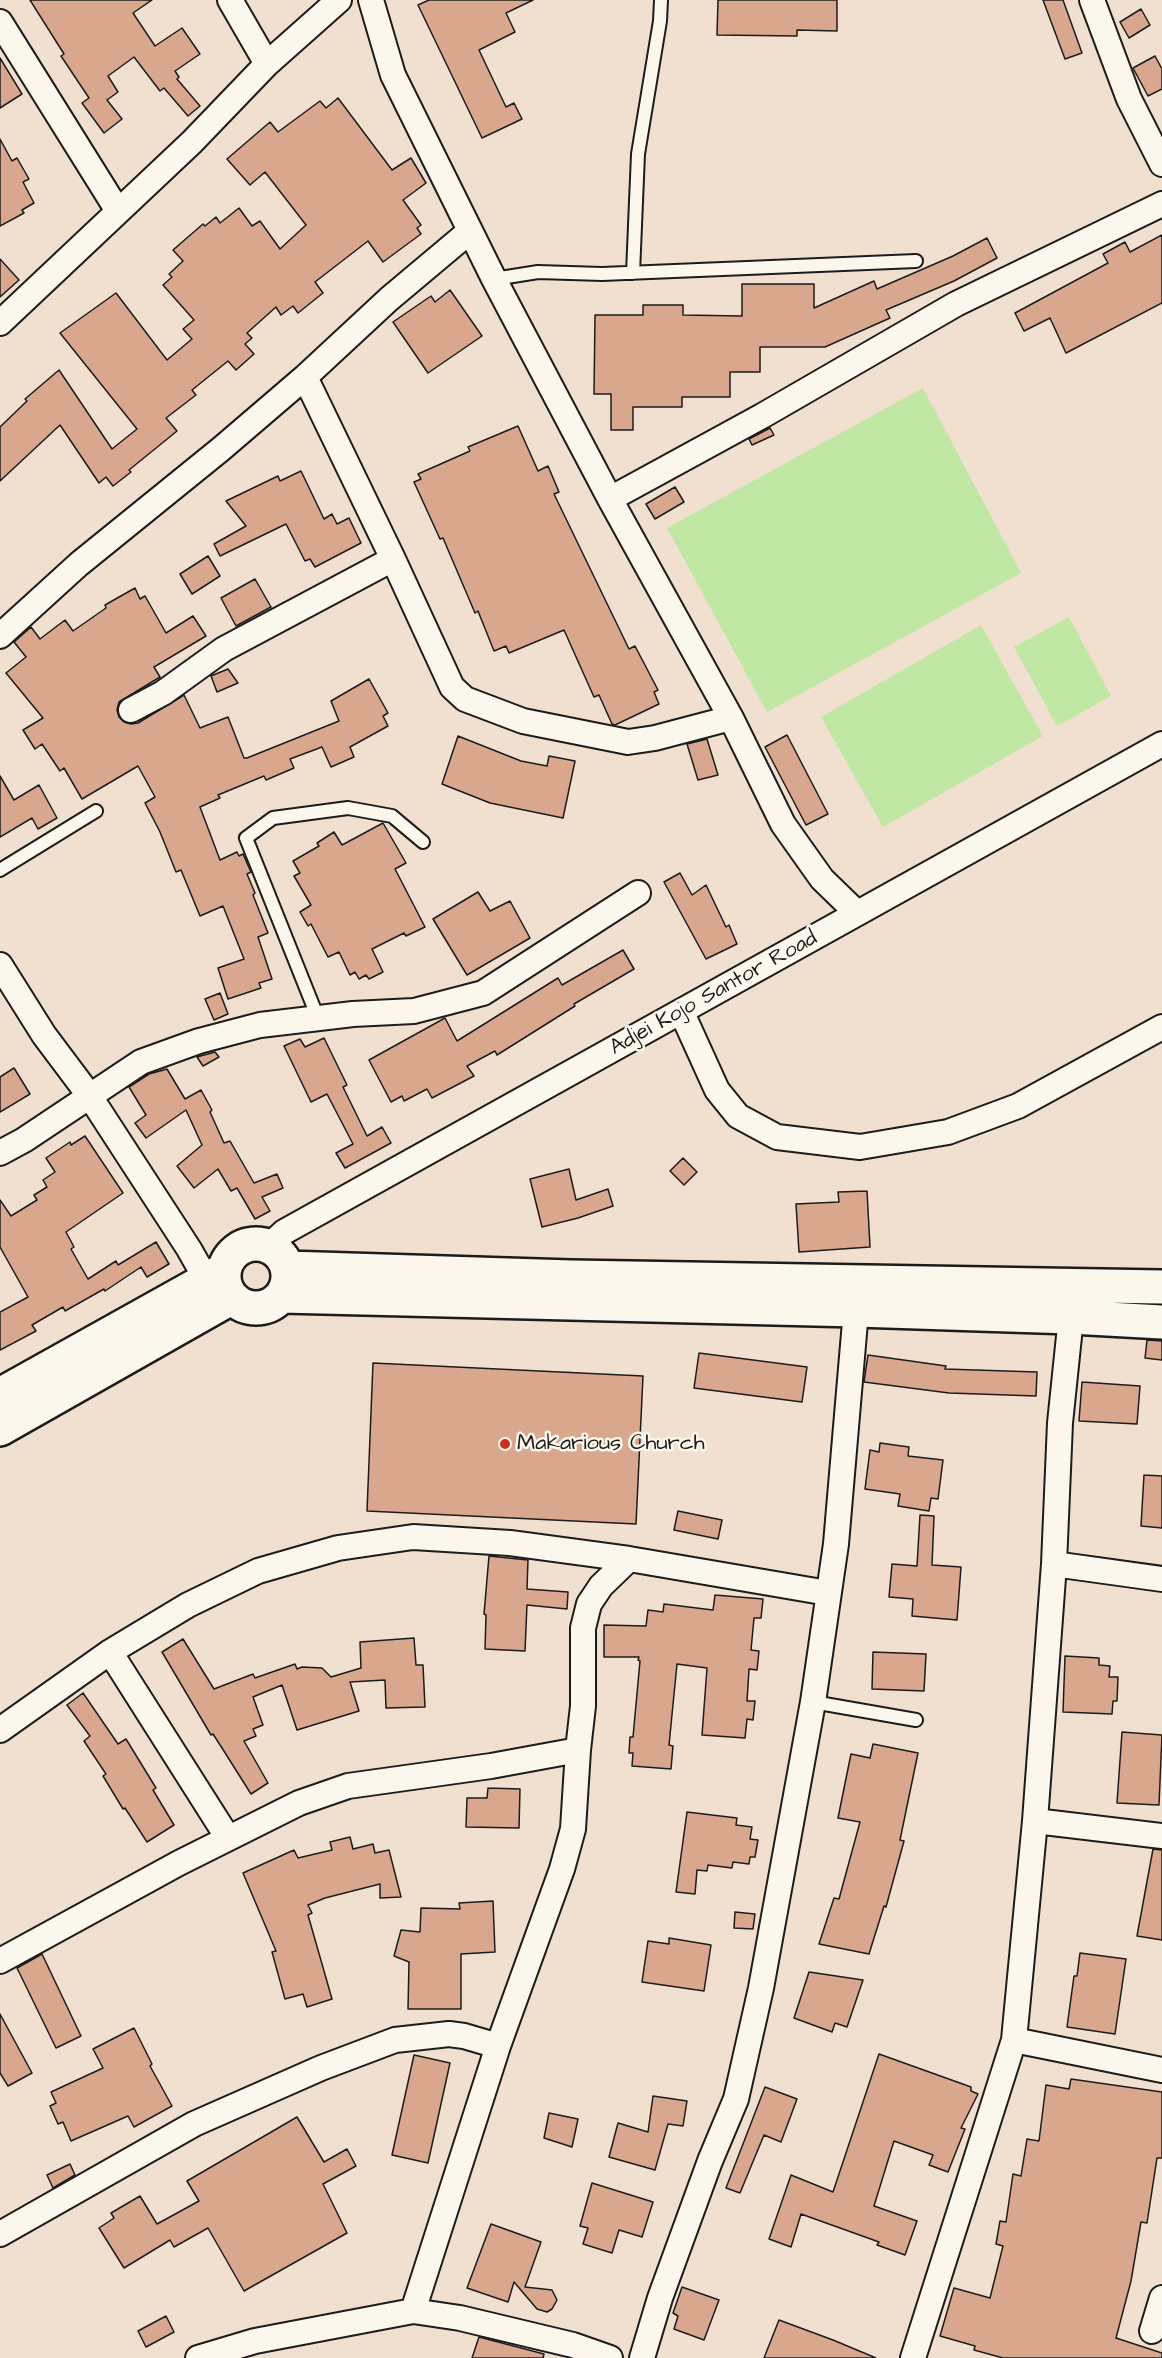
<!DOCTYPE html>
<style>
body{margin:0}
canvas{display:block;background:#f1dfd0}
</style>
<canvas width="1162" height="2358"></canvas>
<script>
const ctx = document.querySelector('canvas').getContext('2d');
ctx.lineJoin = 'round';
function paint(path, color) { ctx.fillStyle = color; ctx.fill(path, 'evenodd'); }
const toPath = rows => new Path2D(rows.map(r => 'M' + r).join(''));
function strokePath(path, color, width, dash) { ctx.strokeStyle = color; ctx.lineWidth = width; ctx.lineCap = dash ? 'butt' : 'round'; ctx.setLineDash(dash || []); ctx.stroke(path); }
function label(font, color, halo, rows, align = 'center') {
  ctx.font = font + ' "Architects Daughter",sans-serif'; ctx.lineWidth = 5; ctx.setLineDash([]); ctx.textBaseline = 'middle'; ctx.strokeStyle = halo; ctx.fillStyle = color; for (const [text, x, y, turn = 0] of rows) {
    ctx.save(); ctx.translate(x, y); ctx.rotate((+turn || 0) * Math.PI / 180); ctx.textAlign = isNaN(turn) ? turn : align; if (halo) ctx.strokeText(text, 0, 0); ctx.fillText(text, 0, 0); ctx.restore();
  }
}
paint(toPath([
 [923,388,1021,573,767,712,667,528],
 [1069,617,1111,696,1057,726,1014,647],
 [981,625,1043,736,883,827,821,717]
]), '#c0e8a4');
const building = toPath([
 [30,0,152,0,133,13,155,46,182,28,200,54,175,71,179,77,177,79,200,106,188,116,164,88,160,91,134,57,108,76,118,92,107,100,122,119,104,133,82,103,89,98,61,56,64,54,30,0],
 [429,0,533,0,506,13,515,32,479,50,506,107,514,103,522,119,482,138,418,5,429,0],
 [718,0,837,0,837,31,797,30,797,36,717,35,718,0],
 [1043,0,1063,0,1082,53,1065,59,1043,0],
 [1141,9,1150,25,1129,38,1120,22,1141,9],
 [1155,56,1162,69,1162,89,1148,96,1133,68,1155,56],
 [0,58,22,94,0,108,0,58],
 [338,98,392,170,411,158,426,183,403,200,421,225,417,228,421,234,383,262,368,241,315,282,323,293,298,313,293,306,281,315,276,307,247,333,252,338,245,344,254,354,236,370,228,361,192,390,196,395,166,418,177,431,129,470,131,472,113,486,106,477,99,483,60,425,0,481,0,427,27,401,25,399,59,370,112,449,137,429,60,333,116,293,167,360,192,339,183,329,194,320,163,285,172,277,169,274,183,261,173,250,203,224,205,226,216,217,220,223,239,208,252,226,260,221,280,249,306,225,265,172,250,185,227,159,270,122,278,132,320,101,326,108,338,98],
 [0,139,12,161,17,158,29,179,23,182,34,203,22,210,24,213,0,226,0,139],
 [1162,235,1162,303,1066,353,1050,318,1024,331,1015,313,1108,263,1103,254,1125,242,1130,252,1162,235],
 [987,238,997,258,954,281,886,310,890,318,825,347,760,347,760,372,730,372,730,397,682,397,682,407,633,407,633,430,611,430,611,394,594,394,595,315,643,315,643,305,683,305,683,315,742,316,742,284,814,284,814,308,874,281,877,289,953,256,987,238],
 [0,259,19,280,0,297,0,259],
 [450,290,482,336,428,373,393,322,431,296,435,302,450,290],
 [518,426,538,471,548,466,559,492,554,494,629,649,635,646,658,690,654,692,659,704,615,725,612,724,599,695,594,697,564,630,509,653,506,646,494,651,478,611,475,613,443,538,440,539,414,482,421,479,418,474,470,451,468,447,518,426],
 [770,428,774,435,752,445,749,439,770,428],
 [301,471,324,519,332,514,337,524,349,518,361,543,315,567,310,559,305,561,286,524,220,556,214,544,246,526,226,501,278,476,280,481,301,471],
 [675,487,684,502,655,519,646,504,675,487],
 [208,556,220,576,192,594,180,574,208,556],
 [255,579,271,607,236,626,221,598,255,579],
 [135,588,140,599,145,596,166,633,193,616,206,636,154,667,160,677,119,702,117,710,119,717,124,722,131,724,138,723,184,695,200,728,228,717,244,758,247,758,339,721,331,701,369,679,388,713,383,716,388,726,350,747,354,757,331,767,322,747,290,759,294,768,266,780,264,776,218,795,220,798,200,807,220,860,237,852,239,856,243,854,251,872,247,874,255,893,253,895,268,933,258,937,272,979,259,983,261,988,228,999,218,968,244,959,223,906,200,916,181,870,176,872,160,832,145,803,155,797,138,766,82,799,64,768,60,771,42,744,35,749,23,730,43,718,6,673,26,657,14,642,31,627,40,639,65,620,73,631,106,608,105,605,135,588],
 [228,669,238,683,217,692,211,676,228,669],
 [787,735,828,814,806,825,765,747,787,735],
 [458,736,521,761,547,766,549,756,575,761,563,818,490,803,442,784,458,736],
 [707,739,718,775,698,780,687,744,707,739],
 [0,776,14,800,39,785,57,818,38,829,32,818,0,837,0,776],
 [383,823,406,863,395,869,425,927,406,936,404,933,372,949,383,972,369,979,366,975,359,979,355,972,350,975,339,952,328,957,311,924,308,926,300,912,311,905,294,876,300,873,293,861,319,846,317,843,334,832,342,845,383,823],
 [680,873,692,895,706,885,726,927,729,925,737,944,706,959,664,882,680,873],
 [478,892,490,911,510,901,530,938,467,975,433,919,478,892],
 [623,950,634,969,574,1004,575,1006,497,1055,495,1051,467,1066,474,1076,432,1098,427,1089,404,1101,402,1096,391,1102,369,1060,445,1018,457,1041,558,978,562,985,623,950],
 [220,993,228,1014,214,1020,205,999,220,993],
 [324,1038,347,1085,343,1087,367,1136,382,1127,391,1143,345,1168,336,1153,353,1144,327,1094,311,1102,284,1046,300,1039,305,1047,324,1038],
 [215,1052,219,1057,203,1066,197,1057,215,1052],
 [14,1068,30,1094,0,1112,0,1077,14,1068],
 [167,1069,185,1099,201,1090,212,1110,210,1112,224,1143,230,1141,254,1183,277,1174,283,1188,262,1197,270,1211,255,1219,237,1188,231,1191,218,1169,194,1188,177,1166,202,1145,186,1110,146,1138,135,1123,146,1115,129,1087,149,1074,167,1069],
 [85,1136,123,1193,66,1232,74,1247,71,1249,88,1279,116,1261,118,1265,156,1242,169,1264,147,1277,141,1267,105,1291,104,1289,65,1311,63,1307,32,1325,36,1331,0,1350,0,1312,28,1297,0,1247,0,1200,11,1216,37,1200,34,1195,47,1187,43,1180,55,1172,46,1158,70,1142,71,1145,85,1136],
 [683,1158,697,1172,684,1185,670,1171,683,1158],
 [569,1169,576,1200,608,1189,613,1206,578,1218,542,1227,530,1179,569,1169],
 [867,1191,870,1247,799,1252,796,1204,839,1202,838,1192,867,1191],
 [1147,1340,1162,1341,1162,1360,1145,1358,1147,1340],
 [699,1353,807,1367,802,1402,694,1388,699,1353],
 [868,1355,946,1366,945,1369,1037,1372,1036,1396,949,1393,864,1382,868,1355],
 [373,1363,643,1376,636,1524,367,1511,373,1363],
 [1082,1382,1140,1386,1137,1424,1079,1421,1082,1382],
 [880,1443,909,1447,908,1456,943,1460,938,1499,931,1498,929,1511,898,1506,900,1494,865,1489,870,1450,879,1452,880,1443],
 [1144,1475,1162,1476,1162,1528,1141,1526,1144,1475],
 [678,1511,722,1520,718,1539,674,1530,678,1511],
 [920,1515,934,1516,932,1565,961,1567,957,1620,912,1616,913,1599,889,1597,892,1564,917,1566,920,1515],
 [489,1556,528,1560,527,1589,568,1592,567,1609,527,1605,525,1651,485,1649,486,1615,484,1614,489,1556],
 [715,1595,763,1599,761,1618,754,1618,751,1650,759,1651,757,1670,749,1669,747,1701,755,1701,753,1720,747,1719,745,1738,702,1735,707,1668,677,1664,669,1745,673,1746,671,1769,632,1766,633,1753,629,1753,630,1737,633,1737,640,1661,638,1660,639,1657,604,1657,604,1625,646,1626,648,1610,663,1612,664,1604,713,1610,715,1595],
 [414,1638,416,1665,423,1665,425,1707,386,1708,385,1680,350,1682,359,1711,297,1730,282,1685,253,1697,263,1725,253,1729,256,1736,244,1741,268,1783,251,1794,222,1748,213,1734,211,1735,162,1652,183,1639,214,1689,253,1674,255,1678,295,1664,297,1669,302,1667,322,1668,331,1677,361,1668,360,1642,414,1638],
 [873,1652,926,1654,924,1691,872,1689,873,1652],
 [1065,1656,1099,1658,1099,1665,1110,1666,1109,1677,1118,1677,1117,1701,1113,1701,1112,1714,1063,1712,1065,1656],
 [83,1693,118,1744,126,1739,156,1788,153,1790,174,1825,147,1842,125,1808,123,1809,103,1776,106,1774,84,1741,90,1736,67,1705,83,1693],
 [1122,1732,1162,1735,1159,1805,1117,1803,1122,1732],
 [873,1744,918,1753,900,1840,904,1841,886,1907,884,1906,869,1954,819,1944,834,1898,839,1899,860,1822,838,1818,851,1754,870,1758,873,1744],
 [488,1788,520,1789,519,1828,466,1827,467,1798,487,1798,488,1788],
 [687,1812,737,1818,736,1825,752,1827,750,1839,758,1840,755,1857,750,1857,749,1864,733,1862,732,1868,708,1865,707,1871,697,1870,695,1894,676,1892,687,1812],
 [350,1837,353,1849,373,1844,375,1853,389,1850,401,1897,380,1898,380,1884,325,1898,308,1905,312,1913,308,1915,332,1999,307,2007,303,1994,285,1999,272,1952,276,1951,243,1873,294,1850,298,1858,332,1850,330,1842,350,1837],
 [1153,1849,1162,1850,1162,1940,1137,1936,1153,1849],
 [493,1901,495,1952,461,1954,461,2009,408,2009,409,1962,394,1956,401,1930,420,1932,421,1908,460,1909,459,1903,493,1901],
 [735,1912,755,1914,753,1929,734,1928,735,1912],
 [669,1938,711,1945,704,1991,642,1982,648,1941,669,1944,669,1938],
 [1080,1953,1126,1959,1115,2034,1067,2027,1074,1976,1077,1976,1080,1953],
 [42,1954,81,2036,56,2048,17,1968,42,1954],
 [809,1972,863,1980,847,2027,835,2023,832,2032,794,2018,809,1972],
 [0,2014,32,2073,8,2086,0,2073,0,2014],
 [134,2028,152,2064,150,2066,172,2106,134,2127,128,2116,71,2141,63,2122,58,2124,50,2106,56,2103,51,2092,103,2068,93,2049,134,2028],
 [879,2054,971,2087,971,2091,978,2094,961,2128,965,2129,948,2172,929,2165,933,2155,894,2141,874,2206,917,2221,905,2255,877,2245,879,2242,801,2214,791,2247,769,2239,791,2175,833,2192,879,2054],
 [414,2055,450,2063,428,2163,392,2155,414,2055],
 [1071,2079,1162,2092,1162,2158,1157,2158,1147,2223,1141,2222,1131,2281,1116,2338,1162,2353,1162,2358,1003,2358,974,2350,975,2346,940,2336,954,2288,990,2298,1003,2246,996,2244,1000,2221,1006,2222,1013,2174,1021,2176,1027,2139,1039,2141,1046,2085,1069,2089,1071,2079],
 [765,2087,797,2099,781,2142,764,2135,740,2193,726,2188,765,2087],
 [653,2096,687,2101,683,2126,668,2124,655,2170,609,2157,618,2123,648,2132,653,2096],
 [549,2113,578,2119,572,2147,544,2138,549,2113],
 [297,2117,324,2162,347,2149,356,2166,323,2184,347,2233,244,2291,208,2228,174,2247,170,2240,124,2268,99,2228,114,2218,111,2213,140,2196,157,2224,199,2201,187,2181,297,2117],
 [70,2164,75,2175,53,2188,47,2175,70,2164],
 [592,2183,653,2202,642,2237,619,2230,612,2253,583,2244,588,2228,580,2226,592,2183],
 [491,2224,541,2242,525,2287,552,2290,557,2300,552,2309,547,2312,537,2309,514,2282,508,2302,467,2288,491,2224],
 [682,2287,719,2300,704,2340,674,2329,678,2316,673,2313,682,2287],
 [166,2316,174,2332,146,2347,138,2331,166,2316],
 [779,2320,833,2340,876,2358,764,2358,779,2320],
 [479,2337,544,2354,543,2358,472,2358,479,2337]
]);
paint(building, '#d9a68e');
strokePath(building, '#1c1c1c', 1.5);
const lane = toPath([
 [633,273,638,154,660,21,661,0],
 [494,279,538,272,602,274,916,261],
 [0,870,96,811],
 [318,1018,246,838,273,818,348,808,392,816,423,842],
 [813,1702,916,1720]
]);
const street = toPath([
 [230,0,267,64],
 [371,0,393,75,494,279,610,499,731,718,783,824,822,879,857,913],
 [1092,0,1129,99,1162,164],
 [0,22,118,211],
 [0,323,192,142,267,64,339,0],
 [305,377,393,559,452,687,465,699,523,721,628,742,655,738,731,718],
 [610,499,762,416,956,304,1162,204],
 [0,636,79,564,221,449,305,377,389,299,470,231],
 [131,710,163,693,224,649,393,559],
 [0,965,44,1035,89,1095,189,1249,206,1279],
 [682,1013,717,1090,738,1116,777,1137,860,1147,948,1132,1018,1106,1162,1027],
 [0,1153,24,1140,141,1062,199,1041,260,1025,353,1014,414,1011,483,993,638,893],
 [269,1246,284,1232,1162,744],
 [1054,1564,1162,1579],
 [110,1652,228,1838],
 [0,1730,110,1652,188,1605,258,1571,338,1548,413,1537,510,1543,629,1559,828,1593],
 [1035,1821,1162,1836],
 [0,1961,179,1863,299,1803,348,1786,491,1766,578,1750],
 [1014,2040,1162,2070],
 [0,2234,194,2124,321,2068,395,2040,449,2034,464,2036,498,2046],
 [413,2311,498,2046,562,1869,573,1829,578,1750,583,1706,583,1628,589,1604,601,1586,629,1559],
 [1152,2331,1162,2298],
 [198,2358,255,2341,413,2311,460,2318,573,2345,610,2358],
 [642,2358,660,2298,710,2161,736,2099,761,1988,813,1702,836,1544,856,1310],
 [913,2358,1014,2040,1035,1821,1054,1564,1060,1423,1071,1317]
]);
const secondary = toPath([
 '224 1276a32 32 0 1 1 64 0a32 32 0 1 1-64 0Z',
 [287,1268,571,1277,1162,1287],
 [282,1296,856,1310,1071,1317,1162,1322],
 [0,1395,224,1270],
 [0,1429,231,1298]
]);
strokePath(lane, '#1c1c1c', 16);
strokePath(street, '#1c1c1c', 28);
strokePath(secondary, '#1c1c1c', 38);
strokePath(lane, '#fbf7ec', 12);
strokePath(street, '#fbf7ec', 24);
strokePath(secondary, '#fbf7ec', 33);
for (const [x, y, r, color] of [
 [505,1444,6,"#c8321e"]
]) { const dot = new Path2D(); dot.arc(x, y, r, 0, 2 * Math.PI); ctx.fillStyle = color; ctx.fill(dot); strokePath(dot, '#fbf7ec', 2); }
label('22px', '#1c1c1c', '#fbf7ec', [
 ["Adjei Kojo Santor Road",714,994,-29]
]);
label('22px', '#1c1c1c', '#fbf7ec', [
 ["Makarious Church",517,1444]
], 'left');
</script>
